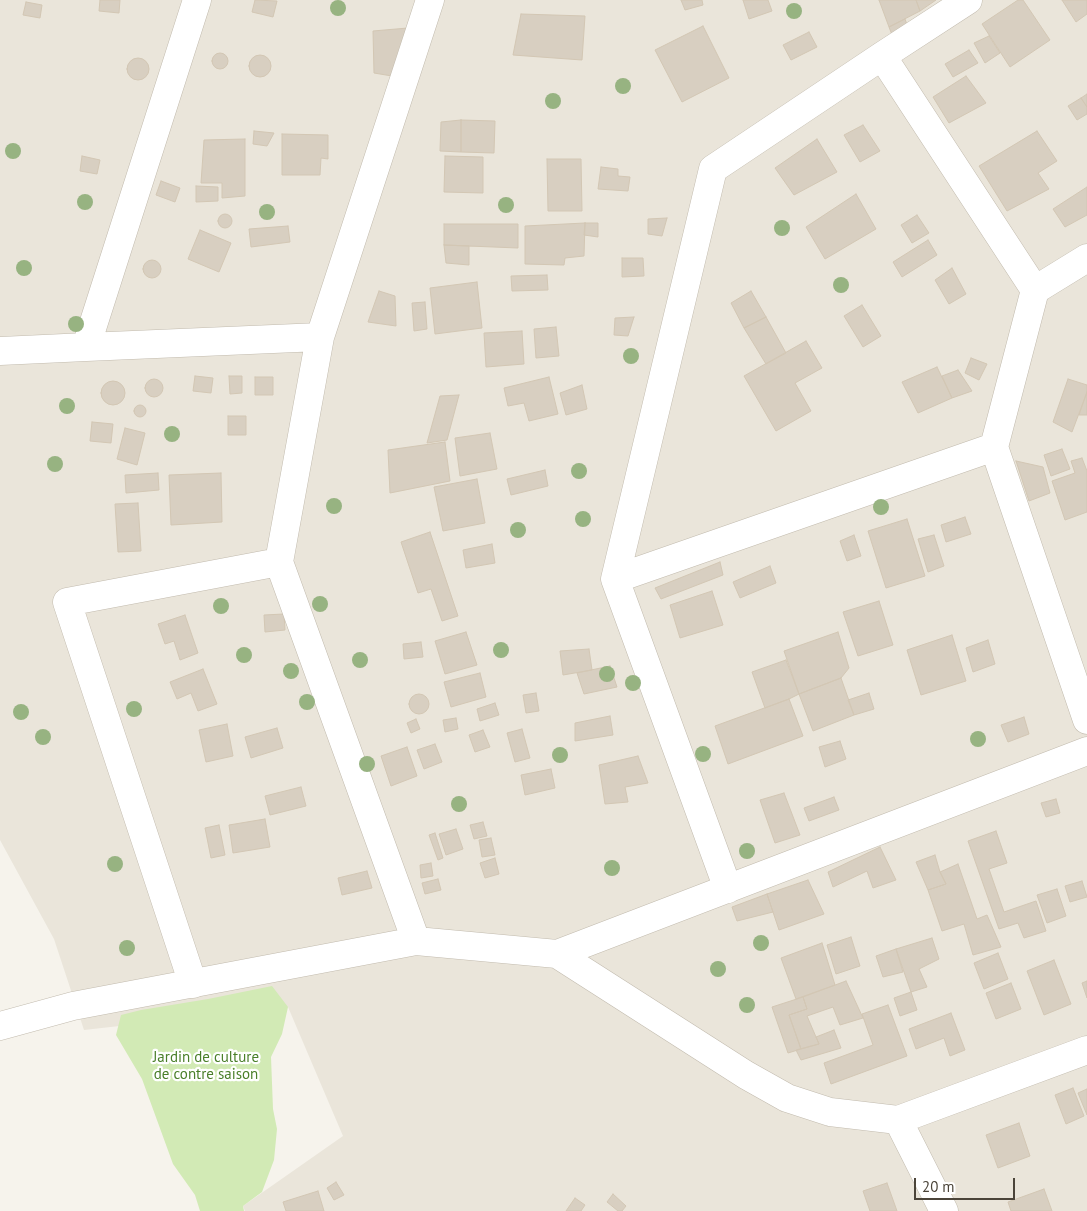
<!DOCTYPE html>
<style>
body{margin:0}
#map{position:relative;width:1087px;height:1211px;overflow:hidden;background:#f6f3ec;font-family:"PT Sans",sans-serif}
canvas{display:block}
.scale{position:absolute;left:914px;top:1178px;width:101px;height:22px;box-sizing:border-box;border:2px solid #4b4439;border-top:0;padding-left:6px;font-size:15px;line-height:18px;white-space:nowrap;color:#4b4439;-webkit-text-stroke:4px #fff;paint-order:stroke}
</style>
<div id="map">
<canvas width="1087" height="1211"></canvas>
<div class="scale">20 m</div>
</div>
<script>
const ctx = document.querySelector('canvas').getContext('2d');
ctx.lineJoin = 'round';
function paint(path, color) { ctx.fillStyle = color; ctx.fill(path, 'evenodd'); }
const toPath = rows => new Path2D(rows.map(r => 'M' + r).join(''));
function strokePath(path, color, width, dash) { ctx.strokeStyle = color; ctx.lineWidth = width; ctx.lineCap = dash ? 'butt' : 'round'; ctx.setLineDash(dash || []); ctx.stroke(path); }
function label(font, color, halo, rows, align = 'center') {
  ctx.font = font + ' "PT Sans",sans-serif'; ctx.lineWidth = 4.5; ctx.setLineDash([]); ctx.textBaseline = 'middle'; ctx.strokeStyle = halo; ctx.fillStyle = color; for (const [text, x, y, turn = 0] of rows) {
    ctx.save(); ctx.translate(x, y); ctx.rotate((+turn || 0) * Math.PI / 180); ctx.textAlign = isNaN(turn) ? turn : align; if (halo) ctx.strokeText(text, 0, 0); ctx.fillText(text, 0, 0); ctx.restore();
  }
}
paint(toPath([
 [0,0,1087,0,1087,1211,245,1211,243,1206,343,1136,288,1007,84,1030,54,939,0,840]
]), '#eae5da');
paint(toPath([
 [272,986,288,1007,282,1034,271,1057,273,1109,277,1129,274,1160,262,1192,243,1206,244,1211,200,1211,195,1195,173,1164,142,1079,116,1035,121,1015,141,1010,208,999]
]), '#d2eab5');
const building = toPath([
 [100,0,120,0,119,13,99,11,100,0],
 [255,0,277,1,273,17,252,12,255,0],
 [681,0,702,0,703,5,685,10,681,0],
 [743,0,768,0,772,11,749,19,743,0],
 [879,0,916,0,920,11,889,27,879,0],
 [916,0,936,0,920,11,916,0],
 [1018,0,1023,0,1050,40,1010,67,982,24,1018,0],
 [1062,0,1087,0,1087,14,1076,22,1062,0],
 [26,2,42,5,40,18,23,15,26,2],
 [521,14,585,16,582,60,513,55,521,14],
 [905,19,910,33,894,40,889,27,905,19],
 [703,26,729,78,682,102,655,50,703,26],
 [408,28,392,76,374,73,373,31,408,28],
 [809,32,817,47,791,60,783,45,809,32],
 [989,36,1000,53,985,63,974,43,989,36],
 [969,50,978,63,953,77,945,64,969,50],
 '212 61a8 8 0 1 1 16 0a8 8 0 1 1-16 0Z',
 '249 66a11 11 0 1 1 22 0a11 11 0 1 1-22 0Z',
 '127 69a11 11 0 1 1 22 0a11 11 0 1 1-22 0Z',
 [966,76,986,103,949,123,933,97,966,76],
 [1087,94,1087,107,1081,98,1087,94],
 [1081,98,1087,107,1087,114,1077,120,1068,106,1081,98],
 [461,120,495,121,494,153,461,152,461,120],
 [461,120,461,152,440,151,441,122,461,120],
 [863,125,880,151,860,162,844,135,863,125],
 [254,131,274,133,267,146,253,144,254,131],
 [1037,131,1057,161,1038,173,1049,189,1007,211,979,166,1037,131],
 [282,134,328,135,328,159,321,158,320,175,282,175,282,134],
 [245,139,245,196,222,198,222,183,201,183,204,140,245,139],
 [817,139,837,172,794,195,775,168,817,139],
 [82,156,100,160,97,174,80,171,82,156],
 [445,156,483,157,483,193,444,192,445,156],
 [547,159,581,159,582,211,548,211,547,159],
 [601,167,618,169,618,176,630,177,628,191,598,189,601,167],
 [161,181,180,188,175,202,156,195,161,181],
 [196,186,218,187,218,201,196,202,196,186],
 [1087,187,1087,215,1065,227,1053,209,1087,187],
 [856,194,876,229,825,259,806,227,856,194],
 '218 221a7 7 0 1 1 14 0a7 7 0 1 1-14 0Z',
 [917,215,929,233,912,243,901,225,917,215],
 [667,218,662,236,648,234,648,219,667,218],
 [585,223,598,223,598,237,584,235,585,223],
 [585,223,584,256,565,258,564,265,525,264,525,226,585,223],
 [444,224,518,224,518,248,444,245,444,224],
 [288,226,290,242,251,247,249,229,288,226],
 [200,230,231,243,219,272,188,259,200,230],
 [928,240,937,255,902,277,893,262,928,240],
 [444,245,469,246,469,265,446,263,444,245],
 [622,258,643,258,644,276,622,277,622,258],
 '143 269a9 9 0 1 1 18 0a9 9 0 1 1-18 0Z',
 [952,268,966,294,949,304,935,280,952,268],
 [547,275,548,290,512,291,511,276,547,275],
 [477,282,482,328,435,334,430,288,477,282],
 [379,291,395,296,396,326,368,322,379,291],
 [751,291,766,317,744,328,731,303,751,291],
 [425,302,427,329,414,331,412,303,425,302],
 [862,305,881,336,863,347,844,316,862,305],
 [634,317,628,336,614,335,615,318,634,317],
 [766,317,786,353,766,364,744,328,766,317],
 [556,327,559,356,536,358,534,329,556,327],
 [522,331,524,364,486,367,484,333,522,331],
 [806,341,822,368,795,383,811,411,776,431,744,376,806,341],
 [971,358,987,364,979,380,965,373,971,358],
 [937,367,952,398,918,413,902,382,937,367],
 [958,370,972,391,952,398,942,376,958,370],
 [195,376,213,378,211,393,193,391,195,376],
 [229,376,242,376,242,393,230,394,229,376],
 [255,377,273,377,273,395,255,395,255,377],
 [549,377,558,414,529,421,524,403,508,406,504,388,549,377],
 '145 388a9 9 0 1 1 18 0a9 9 0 1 1-18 0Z',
 [1068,379,1087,385,1087,392,1072,432,1053,422,1068,379],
 '101 393a12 12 0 1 1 24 0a12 12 0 1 1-24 0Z',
 [582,385,587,409,566,415,560,393,582,385],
 [1087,392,1087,415,1079,415,1087,392],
 [459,395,447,440,427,443,440,396,459,395],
 '134 411a6 6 0 1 1 12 0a6 6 0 1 1-12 0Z',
 [228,416,246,416,246,435,228,435,228,416],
 [92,422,113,424,111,443,90,441,92,422],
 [125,428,145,433,137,465,117,459,125,428],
 [490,433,497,469,460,476,455,438,490,433],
 [445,442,450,481,390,493,388,450,445,442],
 [1062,449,1070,469,1051,476,1044,455,1062,449],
 [1082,458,1087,471,1087,512,1065,520,1052,481,1075,473,1071,461,1082,458],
 [1016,461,1043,467,1050,493,1029,501,1016,461],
 [545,470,548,486,511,495,507,479,545,470],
 [158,473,159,490,126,493,125,475,158,473],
 [221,473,222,522,171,525,169,475,221,473],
 [477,479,485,523,443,531,434,487,477,479],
 [138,503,141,551,118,552,115,504,138,503],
 [965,517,971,534,946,542,941,525,965,517],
 [907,519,925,576,886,588,868,531,907,519],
 [430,532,458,616,442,621,431,589,418,593,401,542,430,532],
 [854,535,861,556,847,561,840,541,854,535],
 [934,535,944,566,928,572,918,539,934,535],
 [492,544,495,563,466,568,463,550,492,544],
 [720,562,723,575,661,599,655,588,720,562],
 [770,566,776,583,740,598,733,582,770,566],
 [712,591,723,625,680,638,670,605,712,591],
 [879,601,893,645,858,656,843,612,879,601],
 [284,614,285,630,265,632,264,615,284,614],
 [185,615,198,653,180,660,174,641,165,644,158,624,185,615],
 [466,632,477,665,445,674,435,641,466,632],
 [838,632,849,668,841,678,799,694,784,651,838,632],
 [952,635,966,681,921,695,907,650,952,635],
 [988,640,995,664,973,672,966,648,988,640],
 [421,642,423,657,404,659,403,644,421,642],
 [589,649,592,670,563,675,560,651,589,649],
 [786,660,799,694,789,699,765,708,752,672,786,660],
 [610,666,617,687,584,694,577,673,610,666],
 [203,669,217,704,198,711,191,693,177,699,170,682,203,669],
 [480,673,486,697,451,707,444,682,480,673],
 [841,678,854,715,813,731,799,694,841,678],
 [536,693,539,711,526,713,523,695,536,693],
 [869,693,874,709,854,715,848,700,869,693],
 '409 704a10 10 0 1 1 20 0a10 10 0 1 1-20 0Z',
 [789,699,803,736,728,764,715,726,789,699],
 [495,703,499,715,480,721,477,709,495,703],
 [610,716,613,735,575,741,575,723,610,716],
 [1024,717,1029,734,1008,742,1001,725,1024,717],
 [456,718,458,729,445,732,443,720,456,718],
 [416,719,420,729,411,733,407,723,416,719],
 [227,724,233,756,206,762,199,730,227,724],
 [277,728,283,748,251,758,245,737,277,728],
 [522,729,530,758,515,762,507,733,522,729],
 [483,730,490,747,475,752,469,735,483,730],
 [840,741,846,759,825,767,819,747,840,741],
 [435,744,442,762,424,769,417,750,435,744],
 [407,747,417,776,391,786,381,756,407,747],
 [638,756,648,783,625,787,628,802,605,804,599,765,638,756],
 [551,769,555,788,525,795,521,775,551,769],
 [301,787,306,806,270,815,265,796,301,787],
 [784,793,800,835,775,843,760,800,784,793],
 [834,797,839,810,809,821,804,808,834,797],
 [1056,799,1060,813,1046,817,1041,803,1056,799],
 [265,819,270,847,233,853,229,825,265,819],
 [483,822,487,836,474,839,470,825,483,822],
 [219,825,225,855,211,858,205,828,219,825],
 [456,829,463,849,446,855,439,834,456,829],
 [996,831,1007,863,989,869,1004,912,1036,901,1046,931,1024,938,1018,923,999,929,968,841,996,831],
 [435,833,443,858,438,860,429,835,435,833],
 [491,838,495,855,482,857,479,840,491,838],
 [880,847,896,880,873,888,867,871,833,887,828,872,880,847],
 [935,855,940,872,946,884,928,890,916,862,935,855],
 [495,858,499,874,485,878,480,863,495,858],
 [431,863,433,876,421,878,420,865,431,863],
 [958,864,977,919,987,915,1001,947,973,955,964,924,942,931,928,890,946,884,940,872,958,864],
 [367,871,372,888,342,895,338,878,367,871],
 [438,879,441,890,425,894,422,883,438,879],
 [808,880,824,914,779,930,767,894,808,880],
 [1082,881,1087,897,1070,902,1065,886,1082,881],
 [1057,889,1066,916,1047,923,1037,895,1057,889],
 [767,894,773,912,737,921,732,907,767,894],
 [851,937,860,966,836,974,827,945,851,937],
 [932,938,939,959,919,969,927,987,911,992,896,949,932,938],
 [822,943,835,985,796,999,781,958,822,943],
 [896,949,903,972,883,977,876,956,896,949],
 [998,953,1008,979,984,989,974,963,998,953],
 [1054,960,1071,1004,1044,1015,1027,971,1054,960],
 [846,981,863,1018,840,1025,833,1007,807,1016,819,1044,801,1049,789,1015,807,1009,803,997,846,981],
 [1087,981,1087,998,1082,983,1087,981],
 [1011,983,1021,1009,996,1019,986,993,1011,983],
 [911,992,917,1010,900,1016,894,998,911,992],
 [803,997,807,1009,789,1015,801,1049,788,1053,772,1007,803,997],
 [888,1005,907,1056,831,1084,824,1063,873,1045,862,1014,888,1005],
 [951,1013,965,1050,950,1056,944,1038,916,1049,909,1029,951,1013],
 [834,1030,841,1048,801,1060,796,1050,819,1044,816,1037,834,1030],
 [1073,1088,1084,1116,1066,1124,1055,1095,1073,1088],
 [1087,1089,1087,1115,1078,1093,1087,1089],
 [1019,1123,1030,1156,998,1168,986,1135,1019,1123],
 [336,1182,344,1195,334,1200,327,1188,336,1182],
 [887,1183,897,1211,870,1211,863,1191,887,1183],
 [1044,1189,1052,1211,1011,1211,1008,1202,1044,1189],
 [318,1191,324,1211,286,1211,283,1202,318,1191],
 [613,1194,626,1206,622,1211,618,1211,607,1202,613,1194],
 [575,1198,585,1205,581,1211,566,1211,575,1198]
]);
paint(building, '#d8cfc1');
strokePath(building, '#d3c7b4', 1);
const minor = toPath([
 [197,0,86,347,320,337],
 [882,56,1035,290],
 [1087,258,1035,290,994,447,1087,720],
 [0,351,86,347],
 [279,562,416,941],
 [615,579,994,447],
 [728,889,615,579,713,169,882,56,968,0],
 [557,954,1087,751],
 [193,984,67,602,279,562,320,337,430,0],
 [0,1026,73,1006,416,941,557,954,746,1075,787,1098,830,1112,898,1120,1087,1050],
 [898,1120,944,1211]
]);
strokePath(minor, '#c2bbae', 29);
strokePath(minor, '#fff', 28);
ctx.fillStyle = '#97b381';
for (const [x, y] of [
 [338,8],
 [794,11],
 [623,86],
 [553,101],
 [13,151],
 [85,202],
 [506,205],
 [267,212],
 [782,228],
 [24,268],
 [841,285],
 [76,324],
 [631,356],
 [67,406],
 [172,434],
 [55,464],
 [579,471],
 [334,506],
 [881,507],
 [583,519],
 [518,530],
 [320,604],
 [221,606],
 [501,650],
 [244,655],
 [360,660],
 [291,671],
 [607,674],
 [633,683],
 [307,702],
 [134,709],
 [21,712],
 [43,737],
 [978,739],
 [703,754],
 [560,755],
 [367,764],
 [459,804],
 [747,851],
 [115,864],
 [612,868],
 [761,943],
 [127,948],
 [718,969],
 [747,1005]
]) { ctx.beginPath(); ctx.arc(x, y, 8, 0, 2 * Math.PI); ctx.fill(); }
label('15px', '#4a7f2a', '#fff', [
 ["Jardin de culture",206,1058],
 ["de contre saison",206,1075]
]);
</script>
